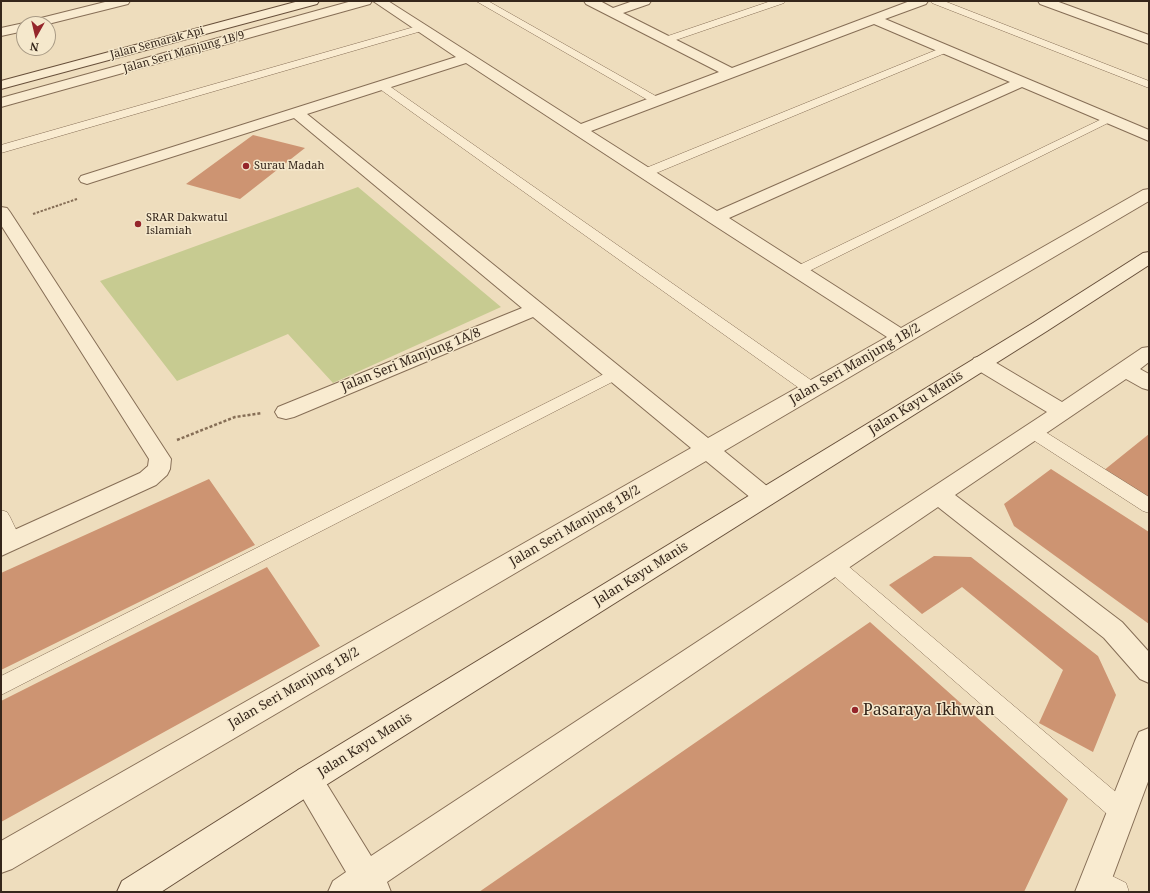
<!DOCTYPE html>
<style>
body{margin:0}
#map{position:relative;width:1150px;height:893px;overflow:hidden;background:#eeddbd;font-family:"Noto Serif",serif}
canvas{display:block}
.frame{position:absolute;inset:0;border:2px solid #35261b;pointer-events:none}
.north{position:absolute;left:16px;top:16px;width:40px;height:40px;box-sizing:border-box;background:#f5e8cc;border:1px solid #a89a85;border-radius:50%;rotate:188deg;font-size:11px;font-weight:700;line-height:16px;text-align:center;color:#35261b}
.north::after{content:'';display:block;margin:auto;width:14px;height:18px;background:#95262b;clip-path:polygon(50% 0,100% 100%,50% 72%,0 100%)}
</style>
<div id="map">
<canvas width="1150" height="893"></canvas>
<div class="frame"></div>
<div class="north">N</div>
</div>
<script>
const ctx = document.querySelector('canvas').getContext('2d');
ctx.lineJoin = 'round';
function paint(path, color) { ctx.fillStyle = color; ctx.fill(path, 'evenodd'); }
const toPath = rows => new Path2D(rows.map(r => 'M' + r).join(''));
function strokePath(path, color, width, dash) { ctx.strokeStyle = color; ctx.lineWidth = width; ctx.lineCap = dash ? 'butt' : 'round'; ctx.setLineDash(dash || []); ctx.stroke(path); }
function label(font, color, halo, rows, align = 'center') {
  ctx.font = font + ' "Noto Serif",serif'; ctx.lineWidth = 3; ctx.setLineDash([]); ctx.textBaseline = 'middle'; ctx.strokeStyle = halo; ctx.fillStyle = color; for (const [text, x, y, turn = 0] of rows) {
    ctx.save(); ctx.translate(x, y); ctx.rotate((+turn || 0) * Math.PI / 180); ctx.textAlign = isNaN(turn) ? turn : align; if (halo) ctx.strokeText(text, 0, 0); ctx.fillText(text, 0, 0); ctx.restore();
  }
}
paint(toPath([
 [358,187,501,307,333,383,288,334,177,381,100,281]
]), '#c7cb91');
paint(toPath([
 [253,135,305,148,240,199,186,184],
 [1149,434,1149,499,1103,471],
 [1051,469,1149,532,1149,624,1014,526,1004,504],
 [209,479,255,545,1,670,1,573],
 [934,556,971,557,1098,656,1116,695,1093,752,1039,723,1063,670,962,587,922,614,889,585],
 [267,567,320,646,1,822,1,701],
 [870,622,1068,799,1024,892,479,892]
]), '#cd9472');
const lane = toPath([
 [476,1,488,1,661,99,663,101,661,103,657,104,653,103,476,1],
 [771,1,786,1,784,3,670,42,666,43,661,40,662,38,771,1],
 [930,1,944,1,1149,81,1149,88,932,3,930,1],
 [421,25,425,26,426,28,425,30,1,153,1,145,421,25],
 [946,46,951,49,950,51,649,176,645,177,641,176,639,173,641,170,946,46],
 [381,82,385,83,818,385,820,389,818,393,812,394,806,393,377,87,375,85,381,82],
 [1108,116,1112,117,1114,119,1112,121,803,274,798,275,793,274,791,271,793,268,1108,116],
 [614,369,620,370,622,374,620,378,1,695,1,676,614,369],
 [1033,426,1039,428,1149,497,1149,513,1143,511,1027,436,1025,432,1027,428,1033,426],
 [1,510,7,512,10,517,22,542,20,547,13,549,6,547,4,542,1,536,1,510],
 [834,558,841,560,1130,804,1133,812,1130,820,1122,823,1114,820,827,570,825,565,827,560,834,558],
 [1096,868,1126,883,1129,892,1093,892,1087,889,1084,880,1087,871,1096,868]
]);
const street = toPath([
 [109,1,130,1,128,4,48,24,24,24,24,31,1,36,1,28,24,23,28,24,29,21,109,1],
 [352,1,372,1,370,4,1,107,1,98,352,1],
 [373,1,388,1,581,124,719,72,586,4,584,1,600,1,613,8,633,1,651,1,649,4,623,13,732,68,910,1,928,1,926,4,885,19,1149,130,1149,141,1022,87,729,218,901,328,1143,190,1149,189,1149,201,724,451,773,491,777,497,773,503,765,506,757,503,706,461,12,869,1,873,1,841,691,448,533,317,294,417,286,419,278,417,275,412,278,407,522,308,294,118,93,182,87,184,81,182,79,179,81,176,456,57,373,1],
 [874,24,1010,82,717,211,591,131,874,24],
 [466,63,709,222,887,337,708,438,307,114,466,63],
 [1038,1,1056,1,1149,35,1149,44,1040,4,1038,1],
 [1,207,7,208,10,212,171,459,170,469,167,475,156,485,1,556,1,536,140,473,148,466,149,459,1,225,1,207],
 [1149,347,1149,362,1140,369,1149,374,1149,390,1142,388,1126,379,955,495,1122,622,1149,652,1149,683,1140,679,1104,638,938,507,387,882,391,892,328,892,333,881,346,872,298,790,293,780,298,770,308,766,318,770,371,856,1047,412,974,368,971,363,974,358,981,356,988,358,1062,402,1142,348,1149,347],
 [1149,728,1149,779,1107,892,1075,892,1135,741,1139,732,1149,728]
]);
const secondary = toPath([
 [299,1,319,1,317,4,1,89,1,81,299,1],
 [1149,252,1149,265,1047,331,318,790,161,892,117,892,122,881,298,770,1033,323,1143,253,1149,252]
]);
strokePath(lane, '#866e56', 1);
strokePath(street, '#866e56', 2);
strokePath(secondary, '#674f3a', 2);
strokePath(toPath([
 [33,214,77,199]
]), '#866e56', 2, [2.5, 1.5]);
strokePath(toPath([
 [177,440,235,417,262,413]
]), '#866e56', 2.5, [3, 2]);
paint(lane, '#f9ebd0');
paint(street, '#f9ebd0');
paint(secondary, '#f9ebd0');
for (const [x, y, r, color] of [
 [246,166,4,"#95262b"],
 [138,224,4,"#95262b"],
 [855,710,4,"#95262b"]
]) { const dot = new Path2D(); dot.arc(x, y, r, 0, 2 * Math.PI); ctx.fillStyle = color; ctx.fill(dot); strokePath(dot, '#f5e8cc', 1.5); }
label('11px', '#35261b', '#f5e8cc', [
 ["Jalan Semarak Api",157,43,-15],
 ["Jalan Seri Manjung 1B/9",184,52,-16]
]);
label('11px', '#35261b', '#f5e8cc', [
 ["Surau Madah",254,166],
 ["SRAR Dakwatul",146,218],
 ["Islamiah",146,231]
], 'left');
label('13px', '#35261b', '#f5e8cc', [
 ["Jalan Seri Manjung 1A/8",411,360,-22],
 ["Jalan Seri Manjung 1B/2",855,364,-30],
 ["Jalan Kayu Manis",916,403,-32],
 ["Jalan Seri Manjung 1B/2",575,526,-30],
 ["Jalan Kayu Manis",641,574,-32],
 ["Jalan Seri Manjung 1B/2",294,688,-30],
 ["Jalan Kayu Manis",365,745,-32]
]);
label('16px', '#35261b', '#f5e8cc', [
 ["Pasaraya Ikhwan",863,710]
], 'left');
</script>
